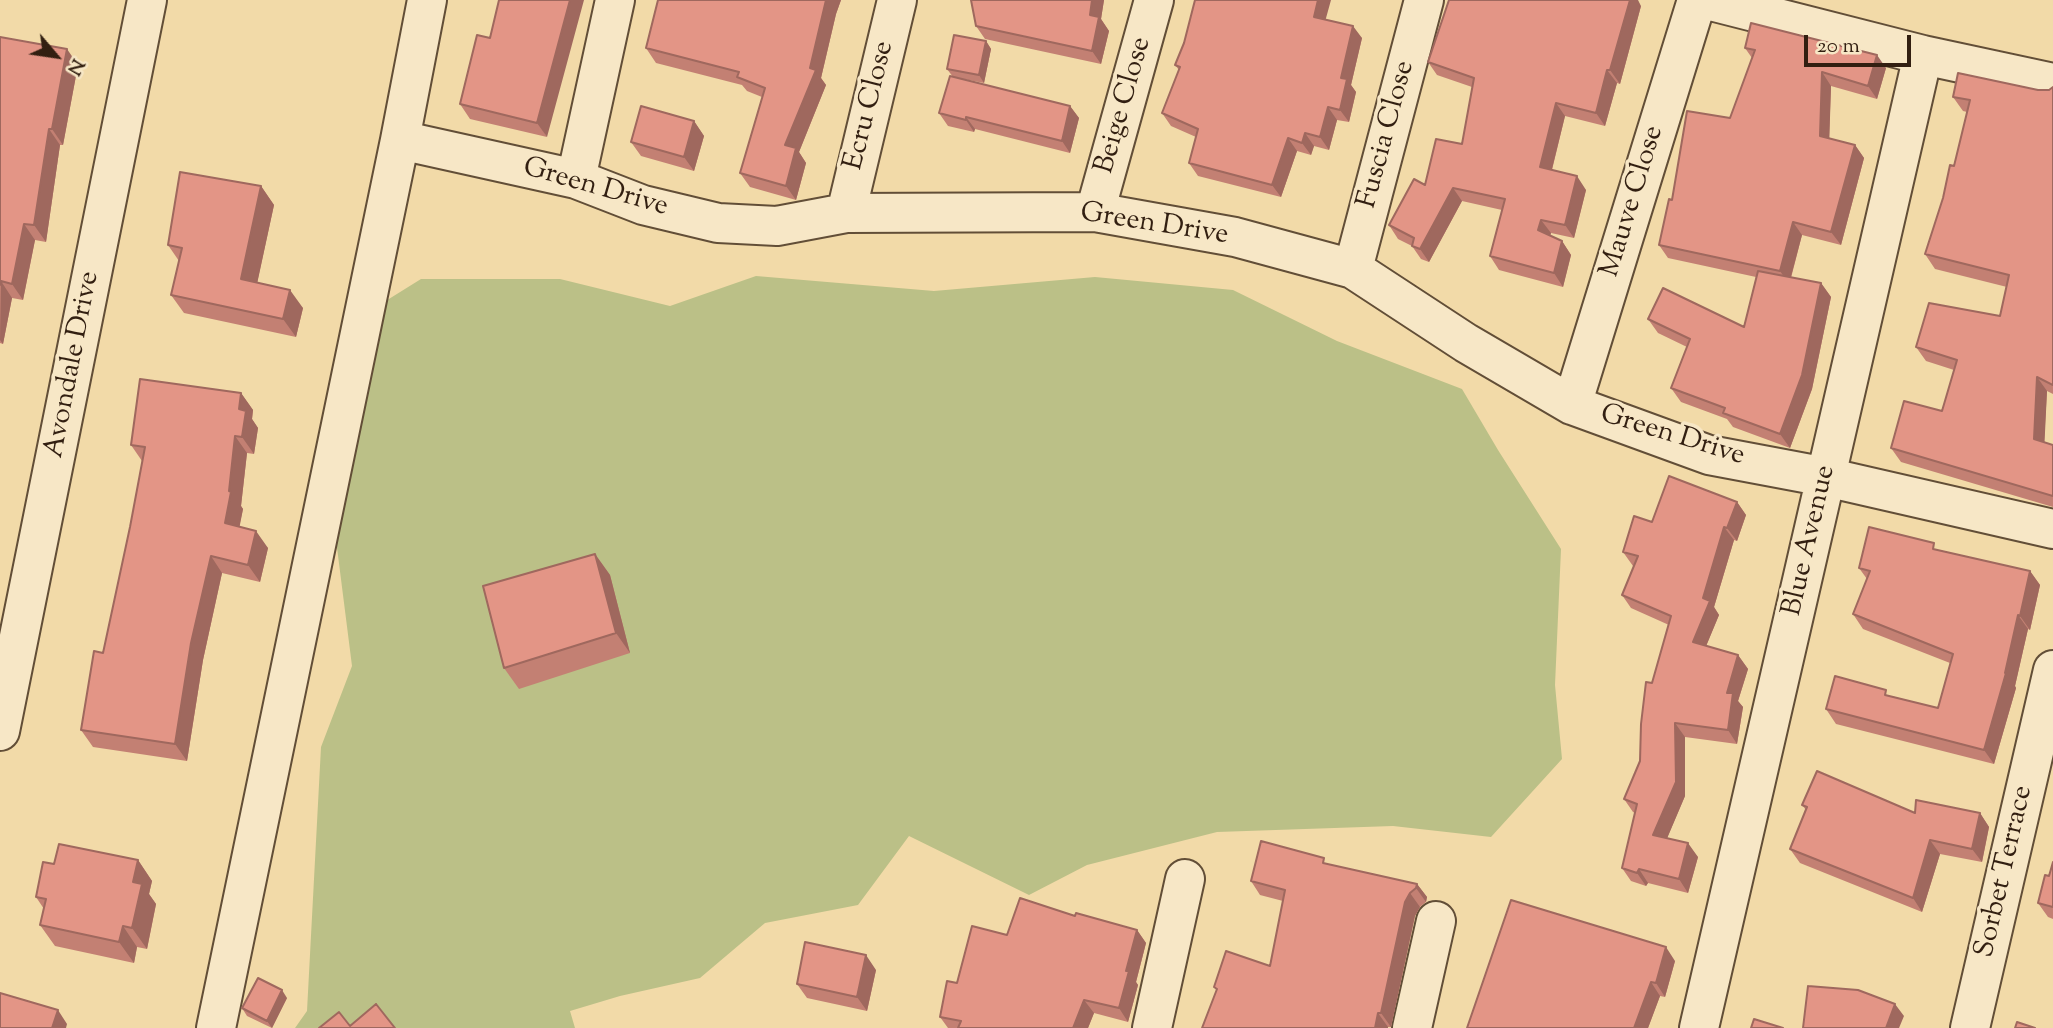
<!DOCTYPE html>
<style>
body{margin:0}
#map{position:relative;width:2053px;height:1028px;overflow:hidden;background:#f2daa8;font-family:"Sorts Mill Goudy",serif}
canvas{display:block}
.north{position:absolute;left:21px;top:21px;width:70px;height:70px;-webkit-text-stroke:5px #f7e7c6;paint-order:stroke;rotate:119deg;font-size:19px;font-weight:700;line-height:28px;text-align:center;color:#321f11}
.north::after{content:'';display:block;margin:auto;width:24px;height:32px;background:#321f11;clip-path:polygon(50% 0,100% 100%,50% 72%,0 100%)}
.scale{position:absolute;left:1804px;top:35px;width:107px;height:32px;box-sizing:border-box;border:4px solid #321f11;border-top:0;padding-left:9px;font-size:21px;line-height:24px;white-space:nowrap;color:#321f11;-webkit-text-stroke:5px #f7e7c6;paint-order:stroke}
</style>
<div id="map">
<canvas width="2053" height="1028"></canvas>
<div class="north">N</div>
<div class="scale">20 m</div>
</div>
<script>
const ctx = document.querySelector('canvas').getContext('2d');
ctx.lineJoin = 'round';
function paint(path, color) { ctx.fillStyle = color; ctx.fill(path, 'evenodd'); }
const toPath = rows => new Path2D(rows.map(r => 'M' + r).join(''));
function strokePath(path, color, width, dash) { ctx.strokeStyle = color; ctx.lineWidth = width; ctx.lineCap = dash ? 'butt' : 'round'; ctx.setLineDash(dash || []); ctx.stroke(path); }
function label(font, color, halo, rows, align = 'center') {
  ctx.font = font + ' "Sorts Mill Goudy",serif'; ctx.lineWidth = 7; ctx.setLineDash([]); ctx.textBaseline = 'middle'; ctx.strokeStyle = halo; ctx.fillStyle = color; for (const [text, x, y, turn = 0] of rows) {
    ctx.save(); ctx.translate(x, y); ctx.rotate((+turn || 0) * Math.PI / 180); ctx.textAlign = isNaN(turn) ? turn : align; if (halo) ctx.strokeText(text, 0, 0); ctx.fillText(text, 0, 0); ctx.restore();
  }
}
paint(toPath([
 [756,276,934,291,1095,277,1233,290,1337,341,1462,389,1498,450,1561,549,1555,685,1562,759,1491,837,1393,826,1217,832,1087,865,1029,895,909,836,858,905,765,923,700,978,620,996,570,1011,575,1028,295,1028,307,1011,321,747,352,666,334,524,368,312,421,279,560,279,670,306]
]), '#bbc087');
const minor = toPath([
 [1707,0,1923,55,2053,83],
 [400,140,576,179,643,205,718,223,777,226,846,213,1095,212,1235,237,1353,269,1466,343,1572,405,1709,455,1826,477,2053,529],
 [576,179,615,0],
 [1095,212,1154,0],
 [846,213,897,0],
 [1353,269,1424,0],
 [1572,405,1697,0],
 [0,731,147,0],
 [216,1028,400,140,427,0],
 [1152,1028,1185,879],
 [1412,1028,1436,921],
 [1699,1028,1923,55],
 [1970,1028,2053,670]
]);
strokePath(minor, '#624e37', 42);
strokePath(minor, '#f7e7c6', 38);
paint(toPath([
 [658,0,841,0,836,14,821,78,826,85,799,152,806,163,796,200,750,187,740,173,762,97,747,91,742,85,656,63,646,48],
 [971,0,1104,0,1101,19,1109,31,1101,64,985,39,976,26],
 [1641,6,1620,84,1617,83,1605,126,1565,116,1552,170,1586,190,1574,238,1551,233,1550,236,1562,241,1571,255,1563,287,1499,270,1490,256,1502,210,1462,201,1429,262,1421,259,1412,246,1398,239,1389,225,1462,144,1472,87,1437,75,1428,62],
 [1325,19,1362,38,1351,85,1356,92,1349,122,1337,120,1329,150,1314,146,1311,155,1297,151,1281,197,1198,176,1189,163,1196,137,1171,126,1162,113,1179,70,1175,65,1184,43],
 [0,37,78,65,63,145,60,145,46,242,35,240,23,300,12,298,3,344,0,343],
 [490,38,547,137,470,119,460,104],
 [986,41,991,49,984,83,953,77,947,69],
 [1745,48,1886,68,1877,99,1831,86,1829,138,1855,145,1864,158,1841,245,1802,235,1791,278,1821,283,1831,297,1812,389,1790,448,1733,427,1727,419,1681,402,1671,388,1687,347,1658,333,1648,319,1744,327,1756,277,1668,258,1659,245,1672,200,1730,118,1752,58],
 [2053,87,2053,394,2047,391,2044,442,2053,445,2053,507,1901,462,1891,448,1942,411,1954,370,1926,361,1916,347,2000,316,2007,287,1935,269,1925,254,1954,166,1967,112,1963,111,1953,97,2049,90],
 [1070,106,1079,118,1070,153,975,129,974,132,948,126,939,113],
 [694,121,704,136,694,171,641,156,631,142],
 [261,186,274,205,257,283,303,308,296,337,184,313,171,295,179,261,168,245],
 [241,393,253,410,252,419,258,428,254,454,247,453,241,506,243,509,239,527,268,548,260,582,222,573,203,660,187,761,93,747,81,730,103,653,130,527,142,461,131,445],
 [1737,502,1746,515,1737,541,1734,540,1714,607,1719,615,1706,646,1738,655,1748,669,1738,701,1743,707,1737,744,1685,737,1685,796,1667,838,1698,857,1688,893,1648,883,1646,886,1631,881,1622,868,1635,813,1633,812,1624,799,1640,761,1652,683,1669,625,1631,608,1622,595,1634,566,1633,566,1623,552,1652,522],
 [1939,550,2030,571,2040,585,2030,630,2028,629,2015,686,2016,688,1994,764,1836,724,1826,709,1891,696,1938,708,1950,663,1863,629,1853,614,1867,579,1859,568],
 [595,554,610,575,630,653,519,689,504,668],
 [1802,805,1915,813,1980,813,1989,827,1982,862,1940,854,1922,912,1800,863,1790,849,1806,810],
 [138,860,152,881,149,894,156,904,147,949,137,947,134,963,55,946,40,925,44,909,36,897,54,864],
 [2053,862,2053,919,2048,917,2038,903,2049,876],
 [1329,865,1417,884,1427,897,1426,902,1420,907,1415,916,1391,1027,1202,1028,1217,991,1214,987,1270,966,1283,901,1260,895,1251,881],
 [1137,930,1146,943,1136,982,1138,985,1128,1022,1094,1013,1088,1028,948,1028,940,1017,957,983,1007,935],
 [1675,961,1665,997,1660,996,1648,1028,1467,1028],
 [876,970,867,1011,807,998,797,984],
 [287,998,272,1028,247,1016,242,1008]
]), '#c38073');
paint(toPath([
 [570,0,584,0,547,137,537,123],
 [826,0,841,0,836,14,821,78,826,85,799,152,806,163,796,200,786,186,785,145,810,68],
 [1092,0,1104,0,1101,19,1109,31,1101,64,1092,51,1090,15],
 [1318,0,1331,0,1323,29,1314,17],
 [1630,0,1638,0,1641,6,1620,84,1610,70],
 [1353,26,1362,38,1351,85,1356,92,1349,122,1340,110,1341,78],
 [986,41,991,49,984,83,979,75],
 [67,49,78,65,63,145,52,129],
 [1877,55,1886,68,1877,99,1868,86],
 [1607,70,1617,83,1605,126,1596,113],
 [1822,72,1831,86,1829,149,1820,136],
 [1556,103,1565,116,1549,181,1540,167],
 [1070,106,1079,118,1070,153,1062,141],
 [1328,107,1337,120,1329,150,1320,137],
 [966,117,975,129,974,132,966,120],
 [694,121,704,136,694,171,684,157],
 [49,129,60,145,46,242,34,225],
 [1305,133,1314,146,1311,155,1302,143],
 [1288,138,1297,151,1281,197,1272,185],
 [1855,145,1864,158,1841,245,1831,232],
 [1577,176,1586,190,1574,238,1565,225],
 [261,186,274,205,254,298,241,279],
 [1453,188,1462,201,1429,262,1420,249],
 [1541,220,1551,233,1547,243,1538,230],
 [1793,222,1802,235,1789,284,1780,271],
 [24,224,35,240,23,300,12,284],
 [1562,241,1571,255,1563,287,1554,273],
 [1,281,12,298,3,344,0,340],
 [1821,283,1831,297,1812,389,1790,448,1780,434],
 [290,290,303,308,296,337,283,319],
 [2037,377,2047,391,2044,453,2034,439],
 [241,393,253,410,252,419,258,428,254,454,242,437,239,409],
 [235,436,247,453,241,506,243,509,237,540,225,523],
 [1737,502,1746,515,1737,541,1727,528],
 [1724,527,1734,540,1714,607,1719,615,1702,656,1693,642,1703,598],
 [256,531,268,548,260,582,248,565],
 [595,554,610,575,630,653,616,633],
 [211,556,222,573,203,660,187,761,175,744,191,643],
 [2030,571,2040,585,2030,630,2020,616],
 [2018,615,2028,629,2015,686,2016,688,1994,764,1984,750,2005,673],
 [1738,655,1748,669,1738,701,1743,707,1737,744,1728,730,1727,693],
 [1675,723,1685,737,1685,796,1663,848,1653,835],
 [1980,813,1989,827,1982,862,1972,849],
 [1930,840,1940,854,1922,912,1913,898],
 [1688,843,1698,857,1688,893,1679,879],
 [138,860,152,881,149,894,156,904,147,949,132,928,133,882],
 [1639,869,1648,883,1646,886,1637,873],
 [1417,884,1427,897,1426,902,1416,888],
 [1410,893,1420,907,1415,916,1391,1027,1381,1013,1405,902],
 [123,926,137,947,134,963,119,942],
 [1137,930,1146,943,1136,982,1138,985,1128,1022,1119,1008,1126,971],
 [1666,947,1675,961,1665,997,1656,983],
 [866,955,876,970,867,1011,857,997],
 [1651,982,1660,996,1648,1028,1634,1028],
 [282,990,287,998,272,1028,267,1021],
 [1084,1000,1094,1013,1088,1028,1073,1028],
 [1895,1004,1904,1016,1899,1028,1886,1028],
 [58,1010,67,1024,66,1028,52,1028],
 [1378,1013,1388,1027,1388,1028,1375,1028]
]), '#9f685e');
const building = toPath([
 [499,0,570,0,537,123,460,104,477,35,490,38,499,0],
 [658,0,826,0,810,68,816,70,785,145,796,148,786,186,740,173,765,88,737,77,739,72,646,48,658,0],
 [971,0,1092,0,1090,15,1099,17,1092,51,976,26,971,0],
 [1195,0,1318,0,1314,17,1353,26,1341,78,1347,79,1340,110,1328,107,1320,137,1305,133,1302,143,1288,138,1272,185,1189,163,1198,129,1162,113,1180,67,1175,65,1184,43,1195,0],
 [1449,0,1630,0,1610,70,1607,70,1596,113,1556,103,1540,167,1577,176,1565,225,1541,220,1538,230,1562,241,1554,273,1490,256,1505,199,1453,188,1420,249,1412,246,1414,238,1389,225,1414,179,1425,185,1436,139,1462,144,1474,78,1428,62,1449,0],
 [1751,23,1877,55,1868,86,1822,72,1820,136,1855,145,1831,232,1793,222,1780,271,1659,245,1669,199,1672,200,1687,111,1730,118,1755,50,1745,48,1751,23],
 [954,35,986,41,979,75,947,69,954,35],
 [0,37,67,49,52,129,49,129,34,225,24,224,12,284,1,281,0,285,0,37],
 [1958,73,2038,90,2049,90,2053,87,2053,385,2037,377,2034,439,2053,445,2053,496,1891,448,1904,401,1942,411,1957,360,1916,347,1929,303,2000,316,2009,275,1925,254,1943,198,1950,165,1954,166,1970,100,1953,97,1958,73],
 [950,76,1070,106,1062,141,966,117,966,120,939,113,950,76],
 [641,106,694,121,684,157,631,142,641,106],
 [180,172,261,186,241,279,290,290,283,319,171,295,182,248,168,245,180,172],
 [1758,271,1821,283,1802,375,1780,434,1723,413,1725,408,1671,388,1690,339,1648,319,1663,288,1744,327,1758,271],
 [140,379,241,393,239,409,246,411,242,437,235,436,229,491,231,492,225,523,256,531,248,565,211,556,191,643,175,744,81,730,94,651,103,653,130,527,145,447,131,445,140,379],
 [1669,476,1737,502,1727,528,1724,527,1703,598,1710,601,1693,642,1738,655,1727,693,1733,693,1728,730,1675,723,1676,782,1653,835,1688,843,1679,879,1639,869,1637,873,1622,868,1637,804,1624,799,1640,761,1641,724,1646,682,1652,683,1671,616,1622,595,1638,556,1623,552,1634,516,1652,522,1669,476],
 [1869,527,1934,543,1933,549,2030,571,2020,616,2018,615,2005,673,2006,673,1984,750,1826,709,1835,676,1886,690,1885,695,1938,708,1953,654,1853,614,1870,571,1859,568,1869,527],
 [595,554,616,633,504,668,483,586,595,554],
 [1817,771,1915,813,1916,800,1980,813,1972,849,1930,840,1913,898,1790,849,1807,807,1802,805,1817,771],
 [1261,841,1324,858,1323,863,1417,884,1416,888,1410,893,1405,902,1381,1013,1378,1013,1375,1028,1202,1028,1217,989,1214,987,1226,951,1270,966,1285,890,1251,881,1261,841],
 [59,844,138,860,133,882,142,884,132,928,123,926,119,942,40,925,46,899,36,897,43,862,54,864,59,844],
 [2053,862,2053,907,2038,903,2045,875,2049,876,2053,862],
 [1020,898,1075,916,1076,913,1137,930,1126,971,1129,971,1119,1008,1084,1000,1073,1028,958,1028,961,1021,940,1017,947,981,957,983,972,926,1007,935,1020,898],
 [1511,900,1666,947,1656,983,1651,982,1634,1028,1467,1028,1511,900],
 [805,942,866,955,857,997,797,984,805,942],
 [258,978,282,990,267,1021,242,1008,258,978],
 [1808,986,1858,990,1895,1004,1886,1028,1803,1028,1808,986],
 [0,993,58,1010,52,1028,0,1028,0,993],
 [376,1004,395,1028,319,1028,339,1012,350,1026,376,1004],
 [1754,1019,1783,1028,1751,1028,1754,1019],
 [2017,1022,2035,1028,2015,1028,2017,1022]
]);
paint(building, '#e39586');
strokePath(building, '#9f685e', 2);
label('28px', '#321f11', '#f7e7c6', [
 ["Ecru Close",871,106,-76],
 ["Beige Close",1125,106,-74],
 ["Fuscia Close",1388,135,-75],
 ["Green Drive",595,189,16],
 ["Mauve Close",1634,202,-73],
 ["Green Drive",1154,226,9],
 ["Avondale Drive",74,365,-79],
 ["Green Drive",1672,437,17],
 ["Blue Avenue",1811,541,-77],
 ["Sorbet Terrace",2006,872,-77]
]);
</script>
